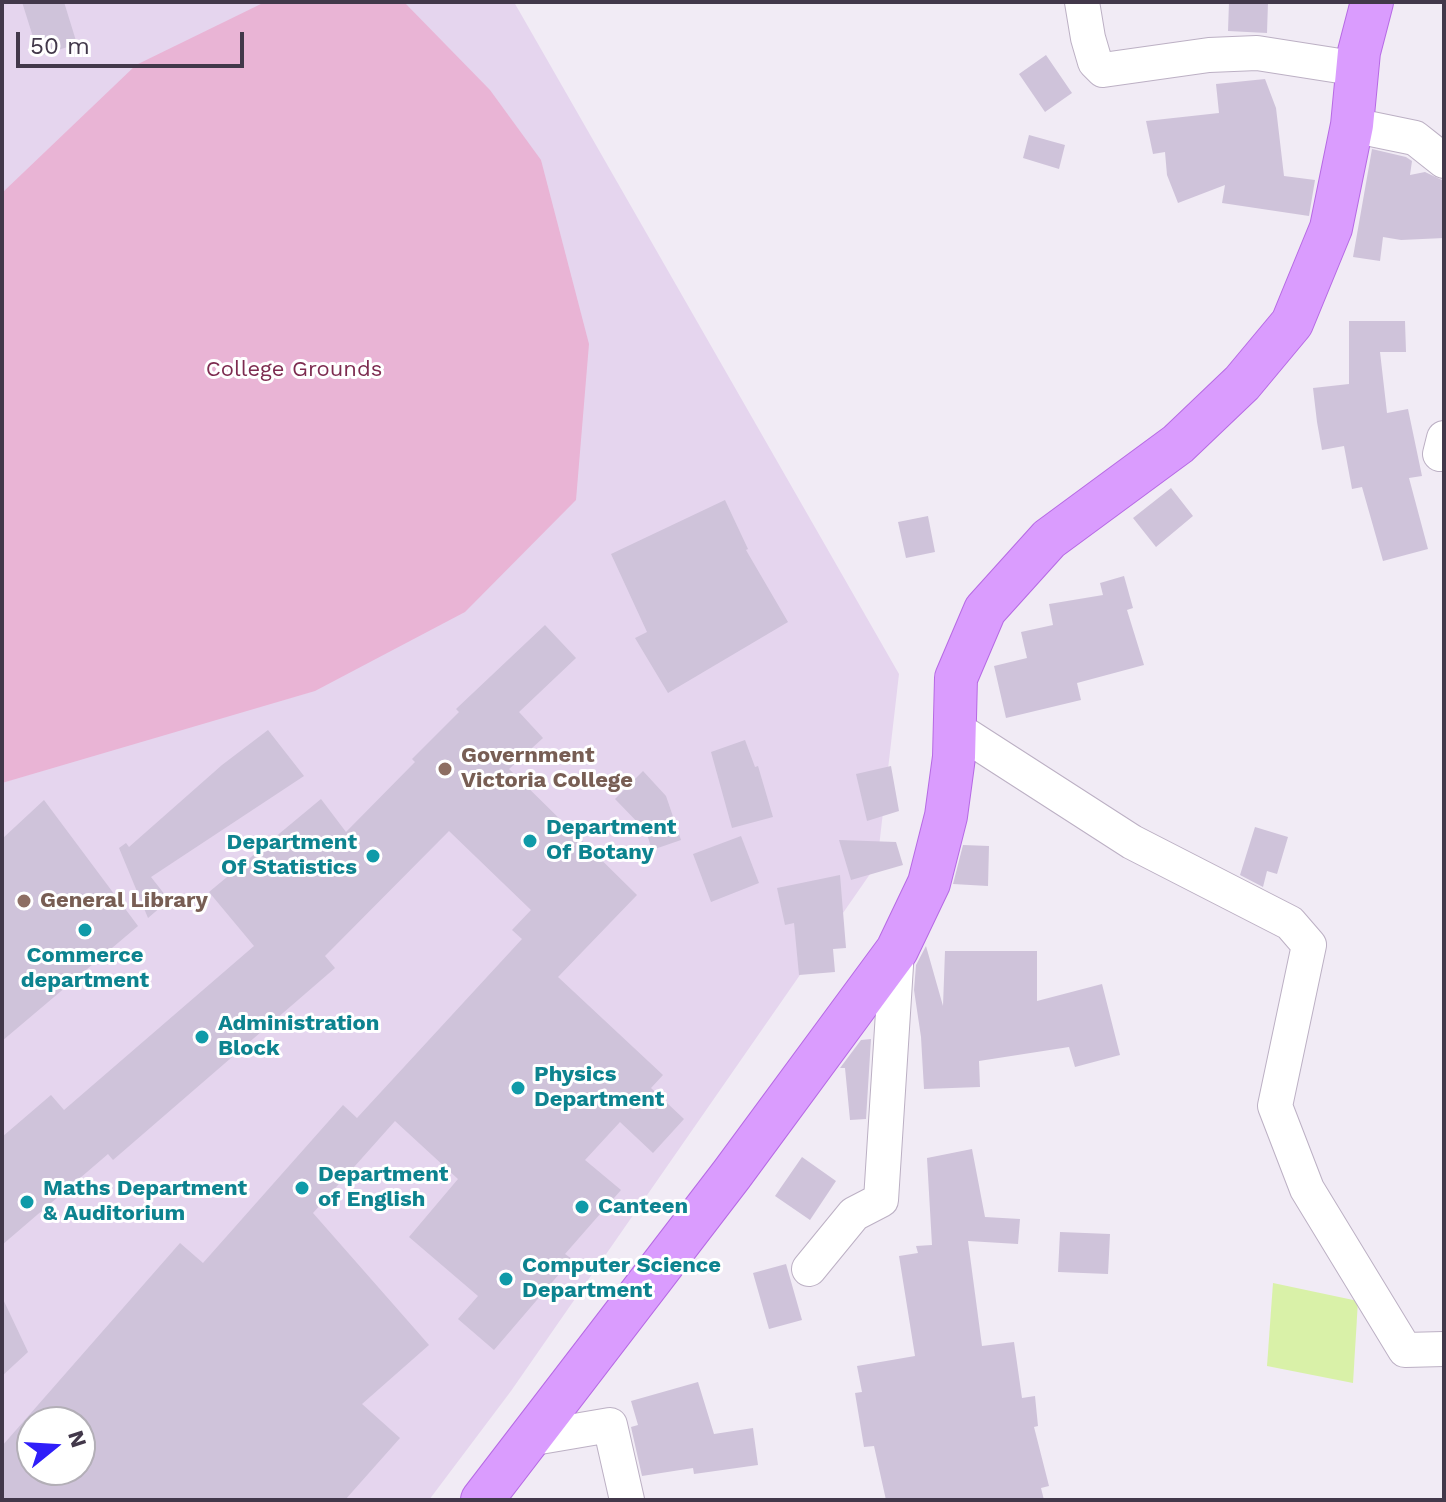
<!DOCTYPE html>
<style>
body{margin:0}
#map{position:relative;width:1446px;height:1502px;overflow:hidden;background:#f1ebf5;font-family:"Work Sans",sans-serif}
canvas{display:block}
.frame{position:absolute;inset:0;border:4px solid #42384a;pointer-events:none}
.north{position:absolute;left:16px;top:1406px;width:80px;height:80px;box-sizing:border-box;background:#fff;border:2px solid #b3afb7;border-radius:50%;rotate:72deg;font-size:22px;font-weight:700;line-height:32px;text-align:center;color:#42384a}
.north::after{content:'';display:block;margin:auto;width:28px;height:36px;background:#2f1ef9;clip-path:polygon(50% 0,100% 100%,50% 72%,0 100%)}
.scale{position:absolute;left:16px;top:32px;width:228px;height:36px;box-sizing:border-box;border:4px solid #42384a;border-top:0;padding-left:10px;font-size:24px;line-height:28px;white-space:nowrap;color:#42384a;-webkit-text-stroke:6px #fff;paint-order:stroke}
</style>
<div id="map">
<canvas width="1446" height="1502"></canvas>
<div class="frame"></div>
<div class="north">N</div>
<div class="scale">50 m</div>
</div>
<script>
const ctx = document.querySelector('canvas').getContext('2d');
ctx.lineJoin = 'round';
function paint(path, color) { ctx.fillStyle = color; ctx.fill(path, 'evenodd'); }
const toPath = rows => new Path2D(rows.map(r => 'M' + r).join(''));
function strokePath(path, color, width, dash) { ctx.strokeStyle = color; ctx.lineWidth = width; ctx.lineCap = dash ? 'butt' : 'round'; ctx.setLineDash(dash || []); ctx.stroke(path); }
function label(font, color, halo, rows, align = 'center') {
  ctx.font = font + ' "Work Sans",sans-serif'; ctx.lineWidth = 6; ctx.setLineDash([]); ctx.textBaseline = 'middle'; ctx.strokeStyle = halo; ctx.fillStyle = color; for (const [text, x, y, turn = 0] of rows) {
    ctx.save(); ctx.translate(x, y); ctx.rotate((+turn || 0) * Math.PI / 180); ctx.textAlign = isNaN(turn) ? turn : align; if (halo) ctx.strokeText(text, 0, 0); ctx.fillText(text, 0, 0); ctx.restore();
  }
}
paint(toPath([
 [2,2,514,2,899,674,877,864,511,1391,429,1500,2,1500],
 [32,1422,80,1422,80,1470,32,1470]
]), '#e5d5ee');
paint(toPath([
 [265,2,404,2,490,90,541,160,589,344,576,500,465,612,315,691,2,783,2,193,136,65]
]), '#e9b4d5');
paint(toPath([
 [1273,1283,1358,1301,1353,1383,1267,1366]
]), '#d9f1a8');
paint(toPath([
 [22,2,64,2,77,44,39,56],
 [1229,2,1268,2,1267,33,1228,31],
 [1046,55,1072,93,1045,112,1019,74],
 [1265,79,1276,108,1284,176,1315,180,1309,216,1222,203,1225,185,1178,203,1167,175,1165,152,1153,154,1146,121,1219,113,1216,84],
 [1029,135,1065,145,1059,169,1023,158],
 [1372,149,1406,157,1412,161,1410,175,1425,172,1444,181,1444,238,1401,240,1383,237,1380,261,1353,257],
 [1349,321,1405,321,1406,352,1380,352,1387,413,1408,409,1422,476,1409,478,1428,549,1383,561,1362,487,1352,489,1344,446,1322,450,1317,422,1313,388,1349,384],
 [1171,488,1193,516,1156,547,1133,518],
 [725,500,748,549,746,550,788,622,668,693,635,638,647,632,611,554],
 [928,516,935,552,906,558,898,522],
 [1124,576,1133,608,1127,610,1144,665,1077,683,1081,700,1006,718,994,666,1027,658,1021,632,1053,625,1049,604,1103,595,1100,583],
 [545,625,576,658,519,712,543,738,509,769,637,895,558,977,663,1075,651,1088,684,1119,653,1153,620,1122,585,1160,621,1190,565,1254,572,1259,494,1350,458,1319,478,1296,409,1237,458,1179,395,1121,313,1213,429,1345,362,1404,400,1438,345,1500,2,1500,2,1446,180,1243,203,1263,343,1105,357,1118,522,939,512,930,531,910,449,831,325,956,335,968,113,1160,108,1154,2,1245,2,1137,51,1095,64,1110,254,946,209,892,321,799,346,832,415,762,412,759,459,712,456,709],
 [32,1422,80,1422,80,1470,32,1470],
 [268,730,304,776,151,877,169,900,148,918,119,848,126,843,129,847,222,765],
 [745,740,755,767,758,766,773,817,732,828,711,752],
 [891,766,899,811,867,821,856,774],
 [643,771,666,796,681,840,652,850,646,831,615,799],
 [44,800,138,926,2,1041,2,839],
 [1255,827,1288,837,1277,874,1267,871,1263,887,1240,875],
 [741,836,759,883,711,902,693,854],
 [839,840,896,842,903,865,851,880],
 [963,845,989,846,988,886,953,884],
 [840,875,846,948,833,949,835,972,799,975,794,923,785,925,777,888],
 [926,946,943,1006,945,951,1037,951,1037,1001,1102,984,1120,1055,1075,1067,1069,1047,979,1061,980,1087,924,1089,921,1037,914,990,916,965],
 [871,1039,866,1119,850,1120,845,1068,840,1068,861,1040],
 [972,1149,985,1217,1020,1219,1018,1244,968,1241,982,1346,1014,1342,1022,1398,1035,1396,1038,1426,1034,1427,1049,1486,1041,1488,1044,1500,886,1500,874,1446,864,1447,855,1393,862,1392,857,1366,915,1356,899,1256,918,1253,916,1246,932,1245,927,1158],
 [802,1157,836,1181,810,1220,775,1196],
 [1060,1232,1110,1234,1108,1274,1058,1272],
 [786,1264,802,1320,769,1329,753,1273],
 [2,1297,28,1352,2,1376],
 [698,1382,714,1434,753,1428,758,1465,694,1474,693,1468,642,1476,631,1427,638,1425,631,1401]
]), '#cfc3da');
const minor = toPath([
 [1082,2,1088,38,1095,62,1103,70,1209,55,1257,53,1359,69],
 [1352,125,1415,138,1444,161],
 [1440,454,1444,438],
 [955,728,1132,842,1290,923,1309,945,1275,1106,1307,1189,1405,1350,1444,1349],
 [809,1269,854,1214,881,1200,897,950],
 [528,1439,610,1425,627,1500]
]);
const major = toPath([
 [482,1500,732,1174,897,950,929,883,946,816,954,757,956,678,985,610,1049,539,1178,444,1242,383,1292,323,1331,228,1352,125,1359,52,1372,2]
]);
strokePath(minor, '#bcb0c4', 36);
strokePath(major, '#b66ae4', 44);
strokePath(minor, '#fff', 34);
strokePath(major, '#da9cfe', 42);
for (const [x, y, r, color] of [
 [445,769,8,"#8d6e63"],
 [530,841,8,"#0f9aa8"],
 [373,856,8,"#0f9aa8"],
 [24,901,8,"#8d6e63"],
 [85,930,8,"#0f9aa8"],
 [202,1037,8,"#0f9aa8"],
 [518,1088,8,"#0f9aa8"],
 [302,1188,8,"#0f9aa8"],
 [27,1202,8,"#0f9aa8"],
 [582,1207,8,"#0f9aa8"],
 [506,1279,8,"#0f9aa8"]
]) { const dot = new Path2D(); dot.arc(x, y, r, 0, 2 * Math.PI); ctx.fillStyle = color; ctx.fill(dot); strokePath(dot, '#fff', 3); }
label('22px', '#7d2b50', '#fff', [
 ["College Grounds",294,370]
]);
label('bold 22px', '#785e54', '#fff', [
 ["Government",461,756],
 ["Victoria College",461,781],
 ["General Library",40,901]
], 'left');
label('bold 22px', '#0d838f', '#fff', [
 ["Department",546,828],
 ["Of Botany",546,853],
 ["Department",357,843,"right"],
 ["Of Statistics",357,868,"right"],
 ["Commerce",85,956,"center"],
 ["department",85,981,"center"],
 ["Administration",218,1024],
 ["Block",218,1049],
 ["Physics",534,1075],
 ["Department",534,1100],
 ["Department",318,1175],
 ["of English",318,1200],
 ["Maths Department",43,1189],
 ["& Auditorium",43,1214],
 ["Canteen",598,1207],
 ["Computer Science",522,1266],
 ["Department",522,1291]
], 'left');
</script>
